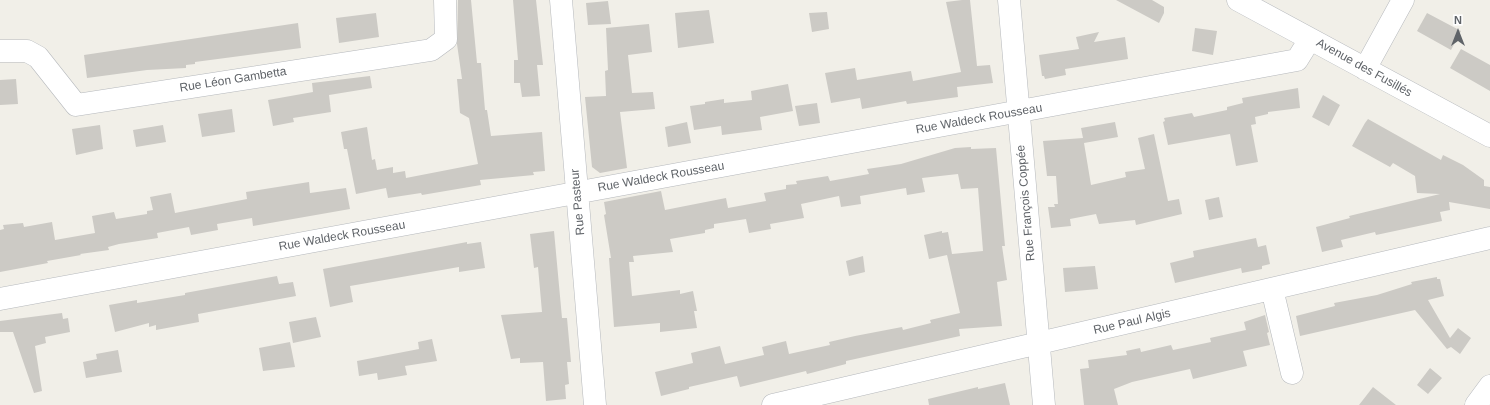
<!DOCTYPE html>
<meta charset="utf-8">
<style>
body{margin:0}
#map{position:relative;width:1490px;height:405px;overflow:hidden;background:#f1efe8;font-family:Arial,sans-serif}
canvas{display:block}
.north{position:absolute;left:1438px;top:12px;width:40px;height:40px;-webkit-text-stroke:3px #fff;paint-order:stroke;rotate:0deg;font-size:11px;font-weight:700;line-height:16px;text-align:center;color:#5f6368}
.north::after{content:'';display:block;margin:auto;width:14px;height:18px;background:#5f6368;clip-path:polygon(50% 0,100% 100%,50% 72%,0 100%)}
</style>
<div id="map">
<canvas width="1490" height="405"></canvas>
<div class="north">N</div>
</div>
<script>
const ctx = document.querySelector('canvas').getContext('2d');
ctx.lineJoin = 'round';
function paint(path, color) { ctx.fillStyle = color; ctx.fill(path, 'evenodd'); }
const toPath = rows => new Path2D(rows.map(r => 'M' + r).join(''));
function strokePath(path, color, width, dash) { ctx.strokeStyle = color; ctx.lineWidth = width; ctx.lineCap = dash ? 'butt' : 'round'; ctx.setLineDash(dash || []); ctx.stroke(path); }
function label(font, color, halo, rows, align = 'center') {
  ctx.font = font + ' Arial,sans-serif'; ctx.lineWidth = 3; ctx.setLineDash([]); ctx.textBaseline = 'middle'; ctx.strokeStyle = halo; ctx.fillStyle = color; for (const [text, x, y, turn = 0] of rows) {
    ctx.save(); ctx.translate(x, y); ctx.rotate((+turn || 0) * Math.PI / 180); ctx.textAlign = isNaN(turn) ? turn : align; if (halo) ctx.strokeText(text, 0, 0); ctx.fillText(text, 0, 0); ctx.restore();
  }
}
paint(toPath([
 [458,0,471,0,477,63,481,63,485,110,487,110,491,136,542,132,545,171,533,172,534,175,480,180,481,185,422,195,421,193,388,198,386,188,356,194,347,149,344,149,341,132,367,127,372,160,375,159,377,170,393,167,393,173,405,171,406,178,478,164,469,118,460,113,457,79,462,79,457,44],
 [513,0,536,0,543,65,537,65,540,96,522,97,520,83,514,83,514,60,518,60],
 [962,0,970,0,977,66,990,65,993,83,957,87,958,97,907,104,906,101,862,109,860,98,831,103,825,73,855,68,857,80,911,71,913,81,961,72,946,2],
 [1116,0,1152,0,1164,7,1164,13,1159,23],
 [608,1,611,24,588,25,586,3],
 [709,10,714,43,678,48,675,13],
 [827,12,829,29,812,32,809,13],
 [376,13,379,37,339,43,336,18],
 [1427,13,1461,31,1451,50,1417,31],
 [298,23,301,48,195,62,195,64,186,65,186,68,147,70,87,78,84,55],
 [649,24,652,52,628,55,632,93,653,92,655,109,620,112,627,168,600,173,592,167,585,97,606,96,605,71,608,70,606,28],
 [1195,28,1217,31,1213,55,1192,51],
 [1099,32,1094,42,1125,37,1128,59,1065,69,1066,75,1045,79,1044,76,1042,76,1039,55,1079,49,1076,37],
 [1461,49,1490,65,1490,91,1450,68],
 [370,76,372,88,329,95,331,112,293,118,294,122,273,126,268,100,313,92,312,83],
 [16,79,18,104,0,105,0,80],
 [788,84,793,111,760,117,762,130,722,135,721,126,694,130,690,106,705,104,705,102,724,99,724,103,752,100,751,91],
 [1298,88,1300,108,1268,112,1268,114,1255,117,1256,124,1251,125,1258,162,1236,166,1230,134,1168,145,1163,122,1165,121,1164,118,1192,113,1194,117,1227,110,1227,107,1243,103,1242,98],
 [1323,95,1340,105,1329,126,1312,117],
 [817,103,820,123,799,126,795,106],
 [232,109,235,132,202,137,198,114],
 [1368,119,1441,160,1443,155,1463,165,1484,180,1484,186,1490,187,1490,209,1449,202,1450,210,1440,212,1442,221,1376,235,1375,232,1341,240,1343,247,1322,252,1316,227,1350,218,1349,216,1440,194,1417,193,1415,176,1393,163,1390,167,1352,146,1365,123],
 [687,122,691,143,668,147,665,127],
 [1115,122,1118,137,1084,143,1091,185,1126,177,1125,172,1145,169,1138,138,1154,134,1168,201,1179,199,1182,214,1136,225,1135,220,1099,224,1096,214,1070,219,1071,226,1051,228,1048,207,1055,207,1054,204,1058,204,1056,176,1047,176,1043,141,1083,138,1081,128],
 [100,125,103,149,76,155,72,129],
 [163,125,166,142,136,147,133,130],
 [971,147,971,149,996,148,1005,246,1002,246,1007,280,997,282,1002,326,959,329,960,336,846,361,846,364,807,374,806,371,740,387,737,376,689,387,689,389,661,396,655,372,693,363,691,353,720,346,725,364,764,355,762,347,786,341,789,354,830,345,829,342,855,336,902,327,903,330,931,323,930,320,960,313,947,255,929,259,924,235,942,231,942,233,948,232,952,254,983,251,978,188,961,189,958,174,922,178,925,192,907,195,906,188,860,196,861,204,841,207,839,196,801,204,804,218,770,224,771,229,749,233,746,219,714,224,714,228,705,230,705,233,670,239,673,252,633,256,634,262,629,262,632,296,680,290,680,294,693,291,697,311,694,311,697,328,660,332,660,323,614,327,609,258,611,258,604,215,606,214,604,202,661,191,665,210,726,198,728,208,766,201,764,193,786,189,786,185,797,184,796,181,828,176,830,181,869,174,867,169,901,164,955,148],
 [309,182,310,193,346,188,350,209,253,226,252,218,217,224,218,230,191,235,189,227,157,233,158,238,119,244,108,247,109,250,80,254,81,255,47,261,48,263,0,272,0,230,4,229,3,225,23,223,24,227,52,222,55,240,95,233,92,216,114,212,116,219,147,214,147,211,153,210,150,197,171,193,175,213,247,199,246,192],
 [1219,197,1223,217,1209,220,1205,200],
 [554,231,562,318,567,318,571,362,567,362,569,384,565,385,566,399,546,401,543,362,520,363,520,358,511,359,501,315,542,312,538,267,534,268,530,234],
 [1256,238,1258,247,1266,245,1270,264,1262,266,1262,269,1242,273,1241,268,1175,283,1170,263,1194,257,1193,251],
 [467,242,467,244,481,242,485,268,459,272,459,267,350,286,353,302,330,307,323,269],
 [863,256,865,272,849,276,846,261],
 [1095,266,1098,289,1065,292,1063,268],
 [277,276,279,284,293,282,296,296,198,314,199,322,156,330,156,325,149,327,149,323,115,332,109,305,137,300,137,303,185,295,185,293],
 [1437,277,1437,279,1440,279,1444,296,1428,300,1450,338,1458,328,1471,338,1460,354,1451,347,1447,349,1415,310,1300,336,1296,316,1335,306,1334,303,1377,295,1412,284,1411,282],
 [62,313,63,319,68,318,70,332,45,337,46,343,35,346,42,391,34,393,13,332,0,332,0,321],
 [1265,315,1269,332,1267,333,1270,345,1243,351,1247,366,1193,379,1190,369,1132,382,1114,389,1118,405,1084,405,1080,369,1089,368,1088,360,1127,355,1126,351,1140,348,1141,352,1171,345,1173,350,1211,342,1210,338,1246,330,1244,322],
 [316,317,321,337,293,343,289,322],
 [432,339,437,361,405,366,407,375,378,380,377,373,359,376,357,361,419,349,418,342],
 [290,342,295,367,263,371,259,348],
 [118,350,122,372,86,378,83,362,97,359,96,354],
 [1430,368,1442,378,1428,394,1417,385],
 [1005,383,1010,405,929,405,928,399,978,387,978,389],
 [1373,387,1396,405,1359,405]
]), '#cccac5');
const minor = toPath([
 [561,0,595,405],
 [1009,0,1044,405],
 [1238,0,1490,136],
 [0,51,27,51,38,57,76,105,431,50,446,39,445,0],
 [1365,69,1403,0],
 [1272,289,1292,373],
 [0,299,1297,60,1310,39],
 [773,405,1490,238],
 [1476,405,1490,386]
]);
strokePath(minor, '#b5b8bc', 23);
strokePath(minor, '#fff', 22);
label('12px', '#5f6368', '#fff', [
 ["Avenue des Fusillés",1364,68,29],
 ["Rue Léon Gambetta",233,80,-9],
 ["Rue Waldeck Rousseau",979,119,-10],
 ["Rue Waldeck Rousseau",661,177,-10],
 ["Rue Pasteur",578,202,-95],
 ["Rue François Coppée",1026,203,-95],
 ["Rue Waldeck Rousseau",342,236,-10],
 ["Rue Paul Algis",1132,322,-13]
]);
</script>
